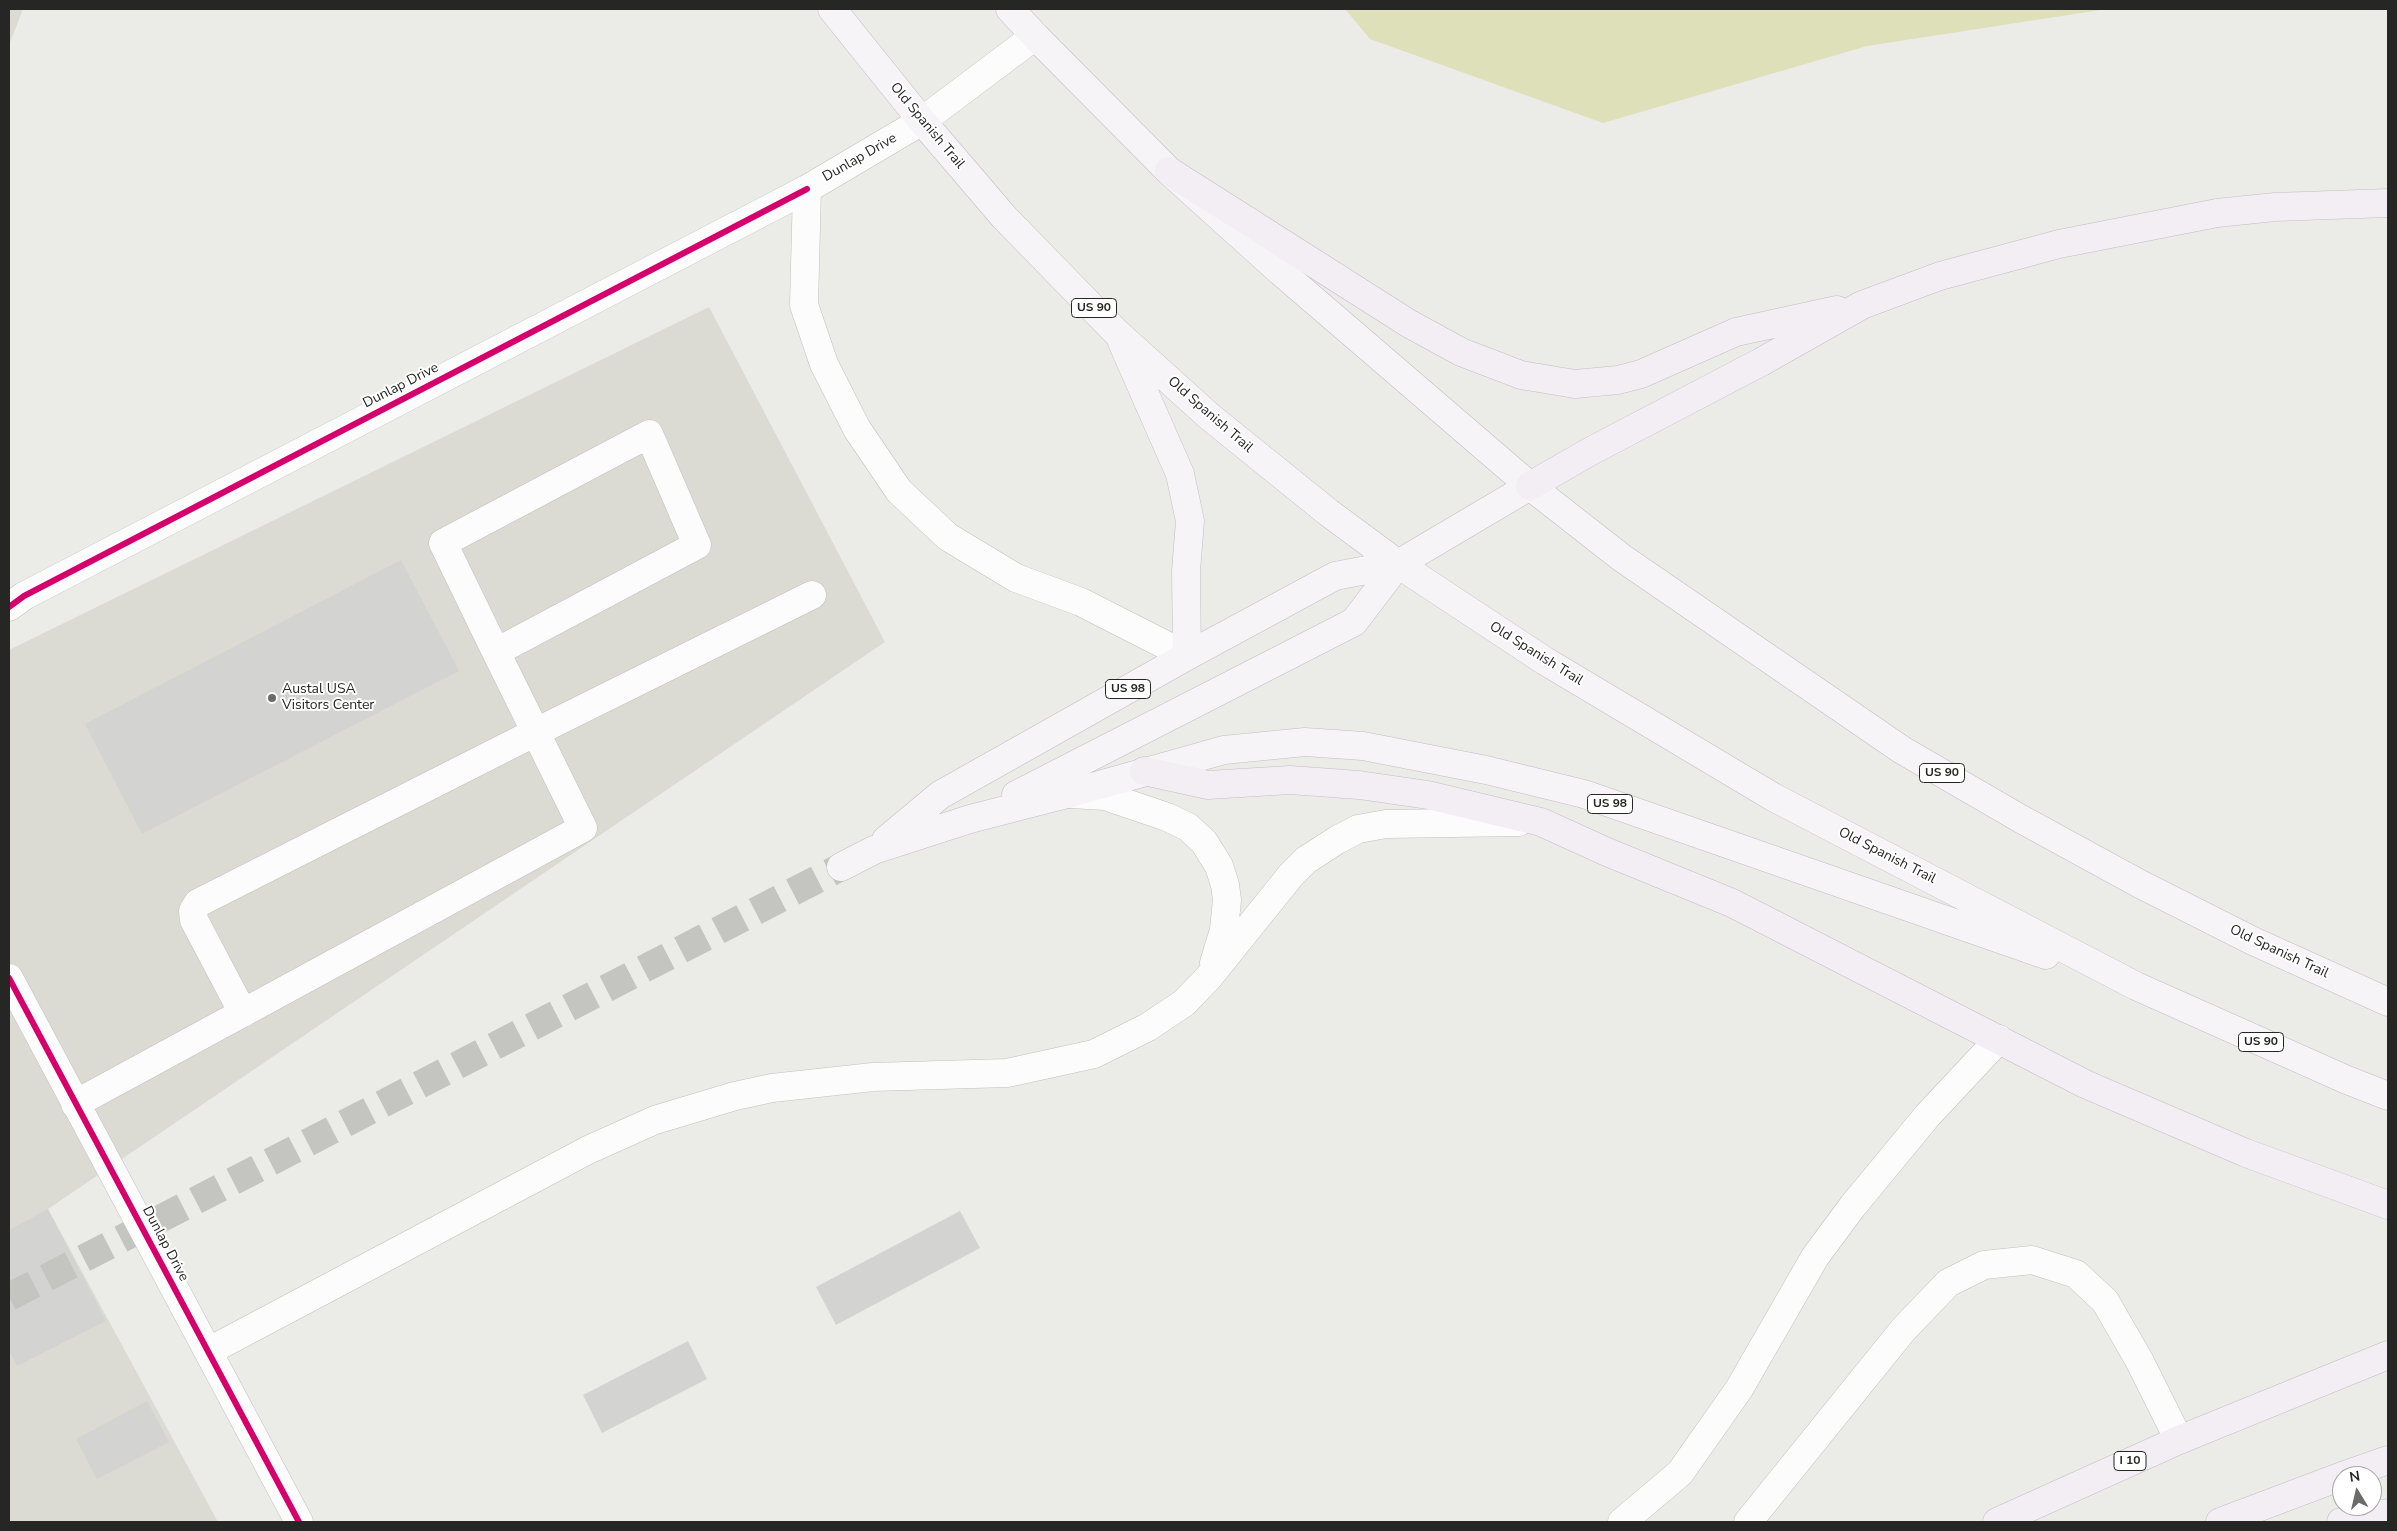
<!DOCTYPE html>
<style>
body{margin:0}
#map{position:relative;width:2397px;height:1531px;overflow:hidden;background:#ebebe8;font-family:"Nunito Sans",sans-serif}
canvas{display:block}
.frame{position:absolute;inset:0;border:10px solid #262624;pointer-events:none}
.north{position:absolute;left:2332px;top:1466px;width:50px;height:50px;box-sizing:border-box;background:#fff;border:1px solid #a8a8a7;border-radius:50%;rotate:351deg;font-size:14px;font-weight:700;line-height:20px;text-align:center;color:#262624}
.north::after{content:'';display:block;margin:auto;width:18px;height:22px;background:#6b6b69;clip-path:polygon(50% 0,100% 100%,50% 72%,0 100%)}
</style>
<div id="map">
<canvas width="2397" height="1531"></canvas>
<div class="frame"></div>
<div class="north">N</div>
</div>
<script>
const ctx = document.querySelector('canvas').getContext('2d');
ctx.lineJoin = 'round';
function paint(path, color) { ctx.fillStyle = color; ctx.fill(path, 'evenodd'); }
const toPath = rows => new Path2D(rows.map(r => 'M' + r).join(''));
function strokePath(path, color, width, dash) { ctx.strokeStyle = color; ctx.lineWidth = width; ctx.lineCap = dash ? 'butt' : 'round'; ctx.setLineDash(dash || []); ctx.stroke(path); }
function label(font, color, halo, rows, align = 'center') {
  ctx.font = font + ' "Nunito Sans",sans-serif'; ctx.lineWidth = 4; ctx.setLineDash([]); ctx.textBaseline = 'middle'; ctx.strokeStyle = halo; ctx.fillStyle = color; for (const [text, x, y, turn = 0] of rows) {
    ctx.save(); ctx.translate(x, y); ctx.rotate((+turn || 0) * Math.PI / 180); ctx.textAlign = isNaN(turn) ? turn : align; if (halo) ctx.strokeText(text, 0, 0); ctx.fillText(text, 0, 0); ctx.restore();
  }
}
paint(toPath([
 [9,9,23,9,9,45],
 [709,307,885,642,48,1209,218,1522,9,1522,9,650]
]), '#dbdbd4');
paint(toPath([
 [1345,9,2107,9,1867,46,1603,123,1370,39]
]), '#dee0b9');
paint(toPath([
 [401,560,459,671,142,834,85,724],
 [48,1209,106,1321,17,1366,9,1350,9,1230],
 [960,1211,980,1248,836,1325,816,1287],
 [688,1341,707,1379,602,1433,583,1395],
 [147,1401,169,1442,97,1479,76,1439]
]), '#d3d3d1');
strokePath(toPath([
 [9,1297,841,867]
]), '#c4c4c1', 28, [28, 14]);
const minor = toPath([
 [807,189,804,305,824,364,857,429,899,491,948,537,1016,578,1081,602,1187,656],
 [9,607,24,596,807,189,922,121,1035,36],
 [1071,794,1105,796,1167,817,1188,827,1204,842,1219,866,1225,885,1227,900,1224,930,1214,963],
 [9,978,299,1522],
 [243,1013,194,920,193,911,198,903,536,732,812,595],
 [75,1104,583,828,496,652,443,543,649,434,697,545,496,652],
 [209,1351,588,1150,655,1120,735,1096,772,1088,873,1077,1007,1073,1094,1054,1148,1027,1184,1003,1209,977,1291,875,1306,860,1337,840,1358,829,1386,824,1519,822],
 [1622,1522,1680,1473,1739,1389,1815,1257,1852,1207,1927,1116,1999,1039],
 [1748,1522,1903,1330,1948,1283,1984,1265,2032,1260,2076,1274,2105,1301,2139,1360,2179,1440]
]);
const major = toPath([
 [832,9,922,121,1004,217,1118,334,1210,417,1329,513,1398,564,1545,661,1773,797,2136,986,2347,1080,2388,1096],
 [1010,9,1035,36,1169,171,1281,272,1530,486,1622,558,1902,750,2021,819,2140,884,2253,941,2388,1002],
 [1122,342,1180,474,1190,521,1186,571,1187,656],
 [1016,795,1354,622,1398,564,1530,486],
 [886,840,940,795,1187,656,1335,576,1398,564],
 [841,867,874,850,970,819,1067,794,1224,750,1305,742,1363,746,1486,770,1584,794,2046,955]
]);
const highway = toPath([
 [1169,171,1408,323,1461,352,1521,375,1575,384,1618,380,1641,374,1736,332,1837,310],
 [1530,486,1591,451,1761,362,1862,305,1940,276,2059,244,2217,213,2275,207,2388,203],
 [1144,771,1208,785,1290,780,1359,785,1428,795,1541,822,1607,852,1732,903,2085,1084,2246,1153,2388,1205],
 [2342,1476,2388,1460],
 [1997,1522,2179,1440,2388,1355],
 [2220,1522,2342,1476],
 [2341,1522,2388,1513]
]);
strokePath(minor, '#c0c0be', 29);
strokePath(major, '#c1bec3', 29);
strokePath(highway, '#c1bec3', 29);
strokePath(minor, '#fcfcfc', 28);
strokePath(major, '#f6f4f6', 28);
strokePath(highway, '#f2eef4', 28);
strokePath(toPath([
 [9,607,24,596,807,189],
 [9,978,299,1522]
]), '#d6006c', 6);
for (const [x, y, r, color] of [
 [272,698,5,"#6b6b69"]
]) { const dot = new Path2D(); dot.arc(x, y, r, 0, 2 * Math.PI); ctx.fillStyle = color; ctx.fill(dot); strokePath(dot, '#fff', 2); }
for (const [x, y, w] of [
 [1094,308,45],
 [1128,689,45],
 [1942,773,45],
 [1610,804,45],
 [2261,1042,45],
 [2130,1461,32]
]) { const box = new Path2D(); box.roundRect(x - w / 2, y - 9.5, w, 19, 4); ctx.fillStyle = '#fff'; ctx.fill(box); strokePath(box, '#262624', 1); }
label('bold 12px', '#262624', null, [
 ["US 90",1094,308],
 ["US 98",1128,689],
 ["US 90",1942,773],
 ["US 98",1610,804],
 ["US 90",2261,1042],
 ["I 10",2130,1461]
]);
label('14px', '#262624', '#fff', [
 ["Old Spanish Trail",927,126,50],
 ["Dunlap Drive",860,158,-30],
 ["Dunlap Drive",401,386,-27],
 ["Old Spanish Trail",1210,415,41],
 ["Old Spanish Trail",1536,654,32],
 ["Old Spanish Trail",1887,856,27],
 ["Old Spanish Trail",2279,952,25],
 ["Dunlap Drive",165,1244,62]
]);
label('14px', '#262624', '#fff', [
 ["Austal USA",282,690],
 ["Visitors Center",282,706]
], 'left');
</script>
